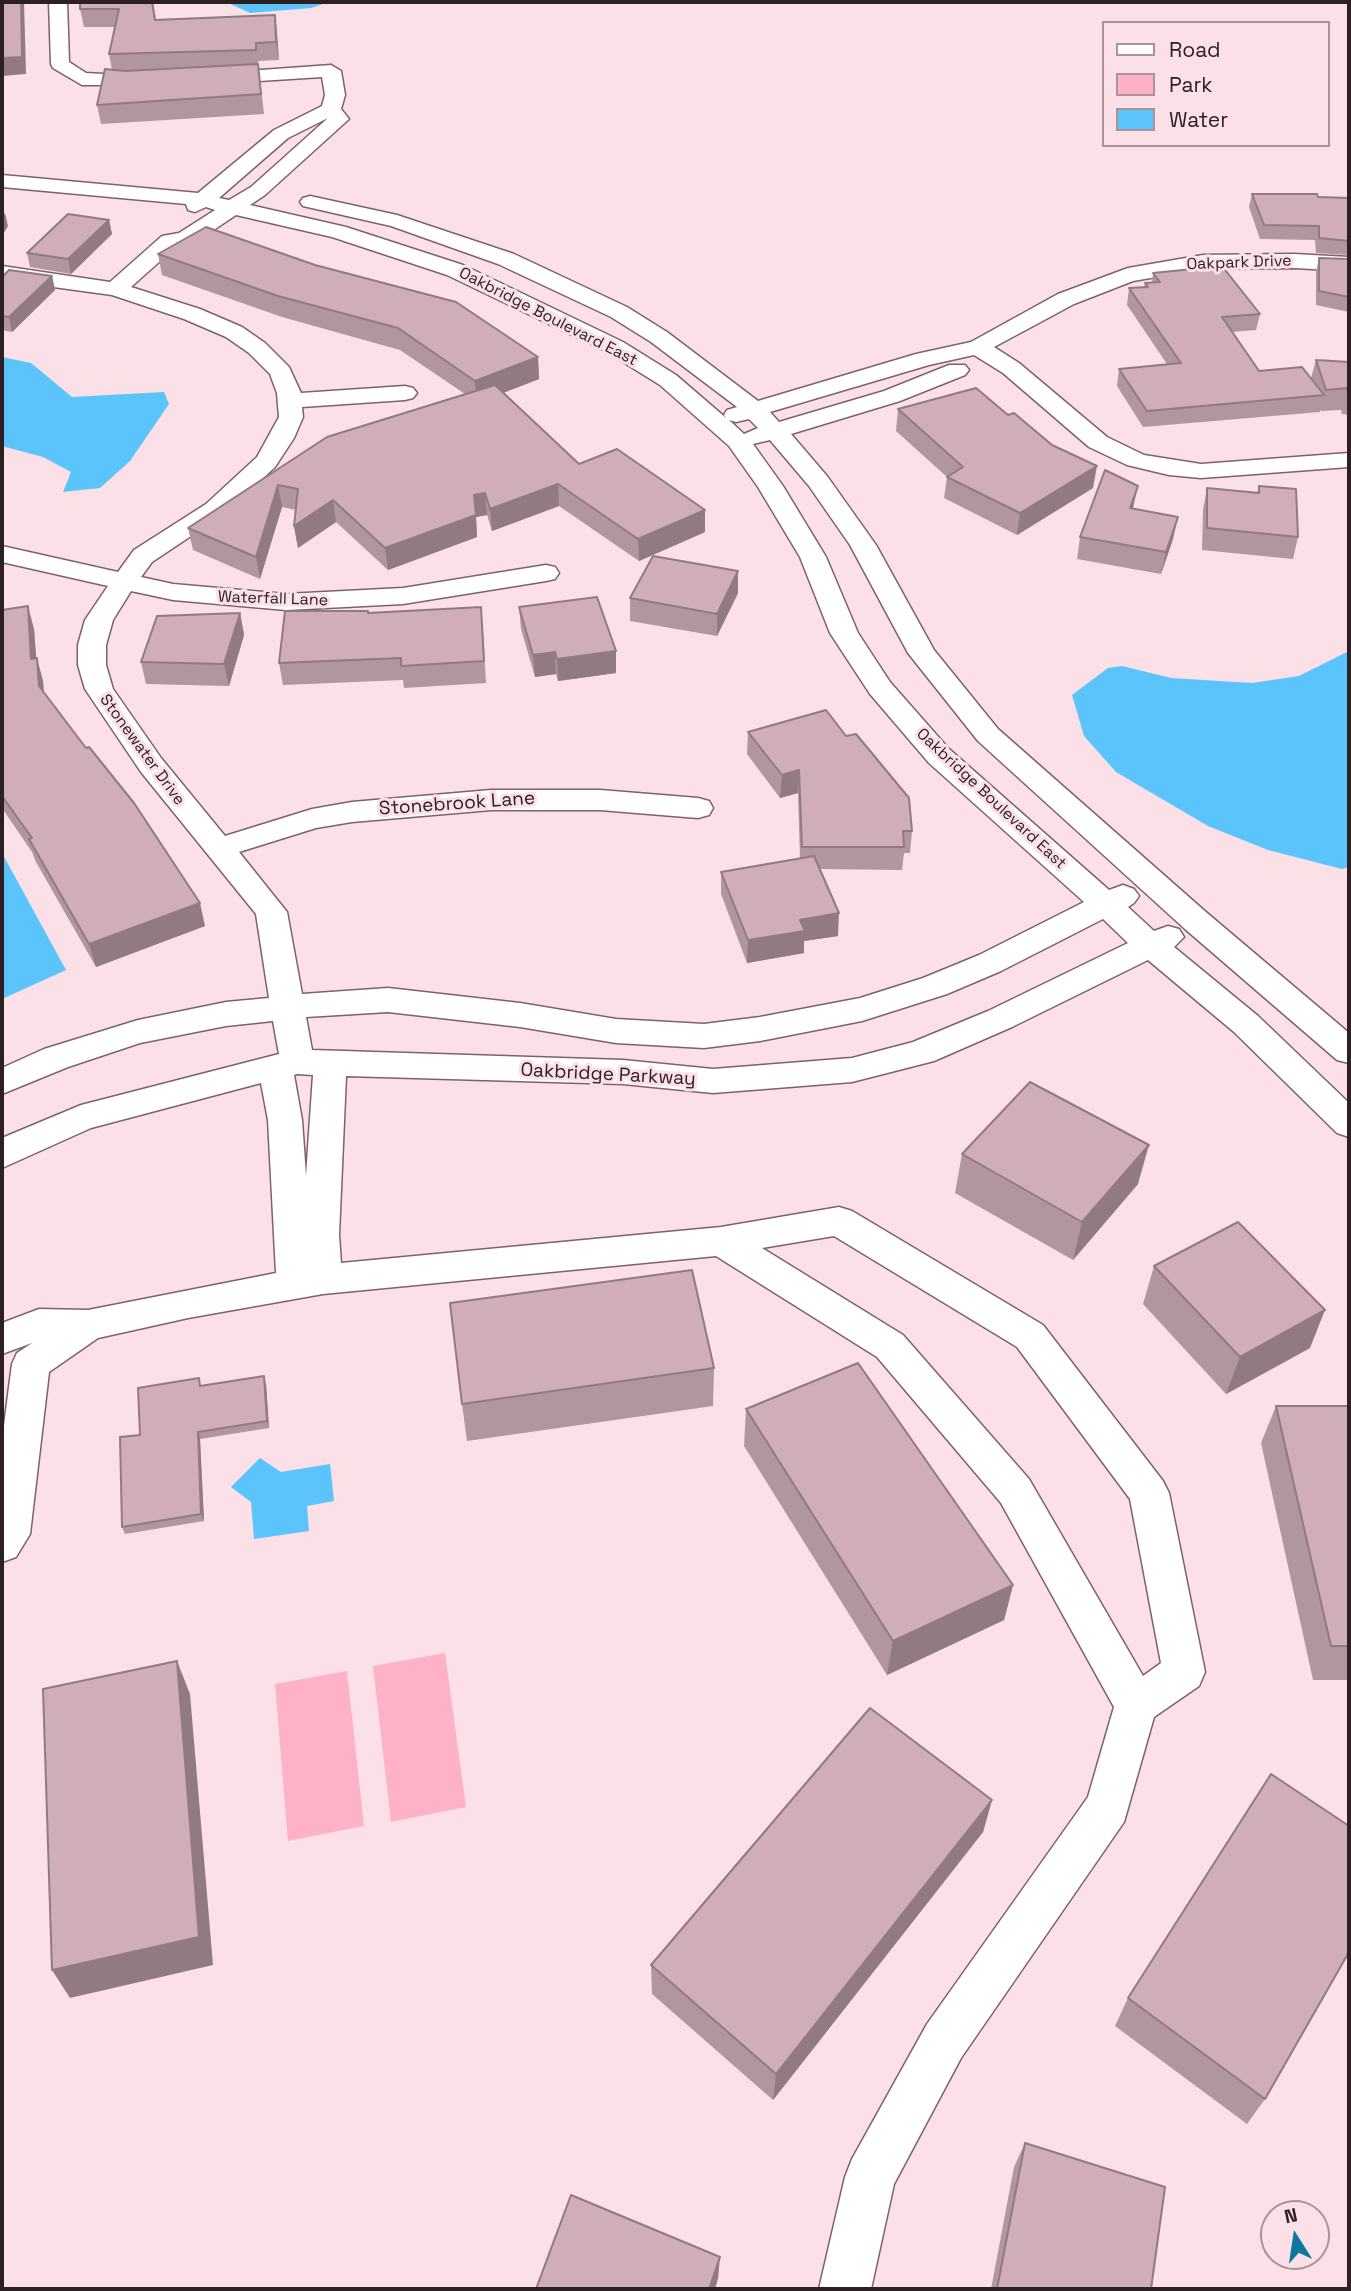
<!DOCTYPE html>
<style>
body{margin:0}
#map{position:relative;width:1351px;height:2291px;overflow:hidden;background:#fbe0e7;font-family:"Space Grotesk",sans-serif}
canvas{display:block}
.frame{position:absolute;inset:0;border:4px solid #2c2023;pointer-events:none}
.legend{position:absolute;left:1102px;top:21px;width:228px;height:126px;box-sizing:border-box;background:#fbe0e7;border:2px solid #a89399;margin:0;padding:9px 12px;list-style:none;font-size:21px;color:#2c2023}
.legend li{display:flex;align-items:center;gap:14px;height:35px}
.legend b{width:35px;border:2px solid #a89399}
.north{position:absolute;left:1260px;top:2200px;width:70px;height:70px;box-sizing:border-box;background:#fbe0e7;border:2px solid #a89399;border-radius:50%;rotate:348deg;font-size:19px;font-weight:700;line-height:28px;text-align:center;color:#2c2023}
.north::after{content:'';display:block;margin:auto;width:24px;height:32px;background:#0f76a1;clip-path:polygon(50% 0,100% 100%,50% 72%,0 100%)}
</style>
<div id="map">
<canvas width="1351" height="2291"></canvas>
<div class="frame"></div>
<ul class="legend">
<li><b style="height:9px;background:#fff"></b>Road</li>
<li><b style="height:19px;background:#ffb1c7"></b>Park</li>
<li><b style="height:19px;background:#5bc4fa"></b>Water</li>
</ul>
<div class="north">N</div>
</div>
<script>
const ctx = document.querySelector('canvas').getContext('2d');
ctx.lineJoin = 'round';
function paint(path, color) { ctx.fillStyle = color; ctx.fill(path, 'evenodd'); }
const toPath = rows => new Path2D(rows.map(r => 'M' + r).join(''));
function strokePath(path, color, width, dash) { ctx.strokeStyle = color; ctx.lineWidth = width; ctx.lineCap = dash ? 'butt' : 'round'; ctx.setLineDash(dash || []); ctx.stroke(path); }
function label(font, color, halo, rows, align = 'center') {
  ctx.font = font + ' "Space Grotesk",sans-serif'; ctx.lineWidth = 6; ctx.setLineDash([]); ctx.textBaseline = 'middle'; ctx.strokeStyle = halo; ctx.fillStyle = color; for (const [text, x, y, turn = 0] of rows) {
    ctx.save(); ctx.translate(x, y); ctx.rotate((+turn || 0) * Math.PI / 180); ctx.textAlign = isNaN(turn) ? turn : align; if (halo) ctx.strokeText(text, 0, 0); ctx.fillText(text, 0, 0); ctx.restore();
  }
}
paint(toPath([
 [445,1653,466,1807,391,1822,373,1666],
 [347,1671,364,1826,288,1841,275,1684]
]), '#ffb1c7');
paint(toPath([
 [226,2,329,2,311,8,250,13],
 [2,357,31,363,72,397,164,392,169,404,130,461,100,488,63,492,71,472,43,457,2,446],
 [1349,651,1349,867,1342,869,1268,850,1208,826,1116,772,1084,736,1072,695,1108,668,1122,666,1171,678,1252,683,1299,676],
 [2,853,66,970,2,999],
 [260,1458,281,1472,330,1464,334,1501,307,1506,309,1531,254,1539,251,1502,231,1487]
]), '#5bc4fa');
const minor = toPath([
 [49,2,67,2,69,62,86,73,156,77,159,81,156,85,82,85,53,68,51,64,49,2],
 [331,65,341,71,345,95,341,109,349,119,265,195,250,205,346,227,463,265,623,342,676,375,726,418,724,415,727,410,737,407,651,342,611,317,498,264,391,226,303,206,300,202,303,198,310,196,397,215,514,254,627,307,667,332,758,401,916,354,971,342,1058,294,1128,268,1203,255,1294,254,1349,257,1349,271,1294,268,1203,269,1133,281,1074,304,994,347,1019,363,1107,437,1144,455,1201,464,1349,453,1349,467,1201,478,1169,475,1127,465,1089,447,1003,373,974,355,929,365,770,412,779,422,884,391,949,365,965,365,969,370,965,375,900,401,791,434,827,476,876,545,934,650,998,729,1207,913,1349,1033,1349,1063,1337,1060,1185,929,978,741,908,653,850,545,809,486,770,440,753,444,783,486,826,557,858,633,890,682,949,749,1109,890,1123,885,1134,889,1139,896,1134,903,1128,907,1154,931,1168,926,1179,929,1184,937,1174,947,1258,1016,1349,1103,1349,1137,1337,1133,1234,1032,1148,960,1012,1027,934,1061,852,1082,713,1093,623,1084,346,1076,339,1235,341,1263,721,1227,839,1207,852,1211,1043,1325,1163,1481,1169,1493,1205,1672,1199,1686,1154,1717,1124,1822,961,2058,894,2184,871,2289,819,2289,845,2177,852,2159,927,2024,1088,1797,1114,1707,1001,1503,877,1357,716,1256,323,1294,188,1318,98,1338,49,1372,30,1534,16,1557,2,1562,2,1441,12,1364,17,1353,32,1343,2,1354,2,1323,39,1309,88,1310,276,1273,268,1120,261,1083,91,1128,2,1168,2,1138,81,1105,279,1054,273,1021,226,1026,140,1043,68,1067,2,1094,2,1068,44,1049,138,1020,226,1002,269,998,256,914,141,772,85,689,78,665,78,645,85,620,108,586,2,562,2,546,118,572,134,550,206,504,257,457,279,417,277,393,270,374,249,353,226,337,184,319,112,295,2,280,2,266,110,282,162,236,179,233,215,210,206,207,195,212,188,210,186,204,2,187,2,175,198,193,274,130,322,106,325,95,322,77,212,84,205,82,202,78,205,74,331,65],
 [328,118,251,187,229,200,219,198,288,138,328,118],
 [236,215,332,237,447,275,607,352,660,385,729,446,758,487,800,557,830,633,870,694,929,763,1084,902,979,955,923,978,860,998,760,1017,704,1024,616,1019,520,1003,388,988,302,994,287,912,239,852,316,828,352,822,491,810,600,810,698,818,709,815,713,808,709,801,698,798,600,790,491,790,352,802,312,809,225,836,161,758,113,689,106,665,106,645,113,620,131,591,173,600,286,610,403,604,546,581,555,579,559,573,555,567,546,565,403,588,286,594,173,584,141,577,152,562,224,514,275,467,294,438,303,417,302,407,405,400,413,398,417,393,413,388,405,386,301,393,289,367,265,343,242,327,200,309,131,287,177,246,194,243,236,215],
 [749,419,758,428,744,434,729,420,736,422,749,419],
 [1103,919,1128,943,988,1011,913,1042,852,1058,713,1069,623,1060,312,1050,306,1017,388,1012,520,1027,616,1043,704,1048,760,1041,862,1021,947,994,1001,971,1103,919],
 [297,1074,313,1075,306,1176,302,1120,294,1075,297,1074],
 [834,1236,1017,1347,1130,1499,1161,1663,1143,1676,1029,1479,903,1335,762,1248,834,1236]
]);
strokePath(minor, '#7f6169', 3);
paint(minor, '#fff');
paint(toPath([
 [153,2,156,20,275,15,279,60,258,61,264,114,101,124,97,105,112,70,109,54,115,27,84,27,80,9],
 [1252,194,1349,198,1349,255,1316,253,1315,240,1260,239,1249,207],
 [109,220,112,234,71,274,30,267,27,253],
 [158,254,538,357,539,379,503,393,579,464,705,510,705,532,639,561,559,506,492,531,487,515,476,517,477,537,388,570,336,522,298,548,294,526,296,510,282,507,260,579,193,550,188,528,465,394,400,350,282,317,162,275],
 [1319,258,1349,259,1349,312,1316,305,1316,272],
 [1153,273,1260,314,1256,330,1232,332,1259,371,1311,378,1316,360,1349,362,1349,415,1342,414,1341,410,1321,411,1320,410,1320,412,1143,427,1117,386,1119,369,1167,364,1127,305,1129,288,1144,287,1145,283,1152,283],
 [52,276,55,290,12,332,2,330,2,277],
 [898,409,1008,415,1093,488,1017,535,944,498,947,477,896,431],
 [1259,486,1298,537,1293,559,1202,550,1203,510,1207,488,1257,493],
 [1133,509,1173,539,1161,574,1077,559,1080,537],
 [738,571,738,593,717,636,630,621,630,598],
 [519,607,616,673,558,681,556,674,535,677,521,629],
 [2,610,34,629,36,658,43,681,44,693,205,926,96,967,36,862,32,852,2,808],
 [240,613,244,635,229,686,146,684,141,662],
 [368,613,483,629,486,683,404,688,403,680,283,685,279,663],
 [748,732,912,831,910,853,904,853,902,870,820,869,838,936,804,941,804,953,747,963,721,894,721,872,800,859,798,793,780,798,747,754],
 [962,1154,1138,1184,1073,1260,955,1193],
 [1154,1266,1310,1348,1226,1394,1143,1304],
 [714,1368,713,1406,467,1441,462,1404],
 [266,1384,269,1428,200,1439,204,1521,125,1534,122,1527,140,1435,202,1386],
 [1276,1406,1349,1406,1349,1680,1313,1680,1261,1443],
 [746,1409,1013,1585,1004,1620,887,1675,744,1446],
 [992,1800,983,1832,773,2100,652,1994,651,1965],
 [1128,1998,1265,2099,1247,2124,1115,2026],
 [1025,2143,1151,2289,991,2289,1014,2167]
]), '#b2969d');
paint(toPath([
 [21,2,24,2,26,74,2,76,2,58],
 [275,15,277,32,279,60,276,42],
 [5,213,8,226,2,236,2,217],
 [109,220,112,234,71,274,68,259],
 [52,276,55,290,12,332,9,317],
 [538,357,539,379,477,403,475,381],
 [1097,466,1093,488,1017,535,1020,513],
 [558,484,559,506,492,531,490,509],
 [278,485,282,507,260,579,256,557],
 [1138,486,1133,508,1126,530,1130,508],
 [485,493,487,515,476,517,477,537,388,570,385,548,474,495],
 [333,500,336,522,298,548,294,526],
 [705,510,705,532,639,561,638,539],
 [1178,517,1173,539,1161,574,1166,552],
 [738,571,738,593,717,636,717,614],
 [28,606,34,629,38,681,31,659],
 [240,613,244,635,229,686,224,664],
 [616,651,616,673,558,681,557,659],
 [555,652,556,674,535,677,533,655],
 [37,658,43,681,45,709,39,686],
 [799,770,798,793,780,798,782,775],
 [200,903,205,926,96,967,89,944],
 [839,913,838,936,804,941,804,953,747,963,748,940,800,920],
 [1149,1145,1138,1184,1073,1260,1082,1222],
 [1325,1310,1310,1348,1226,1394,1240,1357],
 [264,1376,266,1384,269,1428,267,1421],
 [198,1432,200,1439,204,1521,201,1514],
 [1013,1585,1004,1620,887,1675,893,1641],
 [177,1661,190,1694,213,1965,70,1998,52,1970],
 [992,1800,983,1832,773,2100,776,2074],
 [720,2257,718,2279,715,2289,709,2289]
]), '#917a80');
const building = toPath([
 [2,2,21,2,22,57,2,58,2,2],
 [80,2,152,2,155,20,275,15,276,42,256,43,256,50,109,54,119,9,80,9,80,2],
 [258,64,261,94,97,105,105,69,125,71,258,64],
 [1252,194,1317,194,1318,197,1349,198,1349,241,1319,238,1319,226,1264,225,1252,194],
 [68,214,109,220,68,259,27,253,68,214],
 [206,227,315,265,456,302,538,357,475,381,398,328,278,296,158,254,206,227],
 [1319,258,1349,259,1349,297,1319,291,1319,258],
 [1222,266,1260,314,1222,317,1259,371,1302,367,1324,395,1147,411,1119,369,1181,363,1129,288,1148,287,1145,283,1160,282,1153,273,1222,266],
 [9,270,52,276,9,317,2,316,2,277,9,270],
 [1316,360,1349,362,1349,393,1348,393,1347,388,1326,390,1316,360],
 [495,385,579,464,617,449,705,510,638,539,558,484,490,509,485,493,474,495,476,515,385,548,333,500,294,526,298,489,278,485,256,557,188,528,327,437,495,385],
 [976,388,1008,415,1014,413,1052,445,1097,466,1020,513,947,477,963,467,898,409,976,388],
 [1105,470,1138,486,1130,508,1178,517,1166,552,1080,537,1105,470],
 [1259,486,1296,489,1298,537,1207,528,1207,488,1259,493,1259,486],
 [653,556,738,571,717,614,630,598,653,556],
 [597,597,616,651,557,659,555,652,533,655,519,607,597,597],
 [28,606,31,659,37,658,39,686,86,748,89,747,134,803,200,903,89,944,29,839,32,838,2,796,2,610,28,606],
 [481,607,484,661,401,666,401,658,279,663,285,611,368,611,368,613,481,607],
 [240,613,224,664,141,662,157,616,240,613],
 [826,710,846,736,856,734,909,798,912,831,903,831,904,847,802,847,799,770,782,775,748,732,826,710],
 [814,856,839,913,800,920,805,931,748,940,721,872,814,856],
 [1030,1082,1149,1145,1082,1222,962,1154,1030,1082],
 [1238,1222,1325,1310,1240,1357,1154,1266,1238,1222],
 [692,1270,714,1368,462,1404,450,1303,692,1270],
 [858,1363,1013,1585,893,1641,746,1409,858,1363],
 [264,1376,267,1421,198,1432,201,1514,122,1527,120,1437,140,1435,138,1388,199,1378,200,1386,264,1376],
 [1276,1406,1349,1406,1349,1646,1331,1646,1276,1406],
 [177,1661,199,1937,52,1970,43,1689,177,1661],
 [870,1708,992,1800,776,2074,651,1965,870,1708],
 [1271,1774,1349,1826,1349,1952,1265,2099,1128,1998,1271,1774],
 [1025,2143,1165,2187,1151,2289,997,2289,1025,2143],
 [571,2195,720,2257,709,2289,536,2289,571,2195]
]);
paint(building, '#cfaeb7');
strokePath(building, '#917a80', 2);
label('16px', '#2c2023', '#fbe0e7', [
 ["Oakpark Drive",1239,263,-2],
 ["Oakbridge Boulevard East",548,317,27],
 ["Waterfall Lane",273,599,2],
 ["Stonewater Drive",142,750,54],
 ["Oakbridge Boulevard East",991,799,43]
]);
label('19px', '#2c2023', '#fbe0e7', [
 ["Stonebrook Lane",457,804,-4],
 ["Oakbridge Parkway",608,1075,3]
]);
</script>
